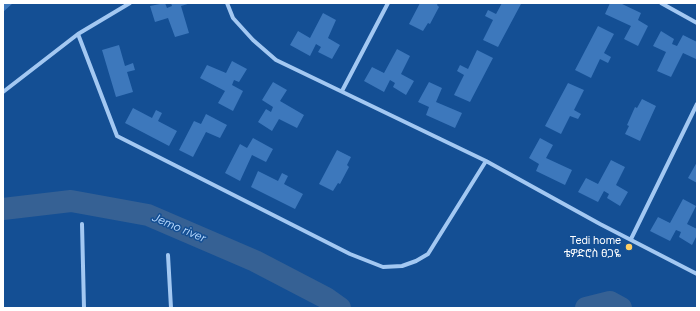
<!DOCTYPE html>
<meta charset="utf-8">
<style>
body{margin:0}
#map{position:relative;width:700px;height:311px;overflow:hidden;background:#144f94;font-family:Figtree,sans-serif}
canvas{display:block}
.frame{position:absolute;inset:0;border:4px solid #fff;pointer-events:none}
</style>
<div id="map">
<canvas width="700" height="311"></canvas>
<div class="frame"></div>
</div>
<script>
const ctx = document.querySelector('canvas').getContext('2d');
ctx.lineJoin = 'round';
const toPath = rows => new Path2D(rows.map(r => 'M' + r).join(''));
function strokePath(path, color, width, dash) { ctx.strokeStyle = color; ctx.lineWidth = width; ctx.lineCap = dash ? 'butt' : 'round'; ctx.setLineDash(dash || []); ctx.stroke(path); }
function paint(path, color) { ctx.fillStyle = color; ctx.fill(path, 'evenodd'); }
function label(font, color, halo, rows, align = 'center') {
  ctx.font = font + ' Figtree,"Noto Sans Ethiopic",sans-serif'; ctx.lineWidth = 3; ctx.setLineDash([]); ctx.textBaseline = 'middle'; ctx.strokeStyle = halo; ctx.fillStyle = color; for (const [text, x, y, turn = 0] of rows) {
    ctx.save(); ctx.translate(x, y); ctx.rotate((+turn || 0) * Math.PI / 180); ctx.textAlign = isNaN(turn) ? turn : align; if (halo) ctx.strokeText(text, 0, 0); ctx.fillText(text, 0, 0); ctx.restore();
  }
}
strokePath(toPath([
 [3,209,71,201,148,215,255,261,326,298,340,308],
 [586,308,610,302,621,308]
]), '#366194', 22);
paint(toPath([
 [3,3,13,3,3,12],
 [165,3,167,8,172,6,171,3,191,3,181,6,189,33,175,37,168,18,155,22,150,6],
 [420,3,438,3,437,5,439,7,430,24,428,23,423,31,409,24],
 [502,3,521,4,498,47,483,40,493,20,485,16,488,10,496,14],
 [610,3,620,3,641,13,638,20,648,26,638,46,624,39,631,26,605,14],
 [323,13,336,20,328,38,340,45,332,59,318,52,321,47,316,44,310,56,290,45,298,31,310,38],
 [598,26,614,34,604,53,611,57,608,63,600,59,591,78,575,70],
 [661,31,674,39,672,44,677,46,683,35,697,42,697,56,696,59,683,53,671,77,657,71,666,52,653,46],
 [119,45,125,66,133,63,135,70,127,72,133,92,116,97,102,50],
 [397,49,410,56,401,74,414,81,406,95,393,87,395,83,390,80,384,92,364,81,372,67,384,73],
 [477,50,493,58,470,102,454,95,464,75,457,71,460,65,468,69],
 [232,61,247,69,239,82,234,80,232,85,243,91,233,111,218,103,225,91,200,78,207,65,226,73],
 [273,82,287,90,280,101,304,115,297,128,279,119,272,131,258,122,266,109,271,112,273,107,262,100],
 [429,82,442,88,436,102,462,113,455,128,426,115,429,107,418,102],
 [568,83,584,90,574,110,581,114,578,119,570,116,561,134,545,126],
 [642,99,656,106,640,141,625,134,629,126,627,125,635,107,637,108],
 [133,108,152,118,156,110,162,113,158,121,177,131,169,146,125,123],
 [206,114,227,125,220,138,206,132,193,157,179,150,194,121,201,124],
 [253,138,273,149,266,162,252,155,240,181,225,173,240,144,247,148],
 [540,138,553,145,546,158,572,170,565,185,536,171,539,164,529,158],
 [337,150,351,157,347,165,349,167,340,184,338,183,333,191,319,184],
 [611,160,625,167,616,185,628,192,620,206,607,198,609,194,604,191,598,202,578,192,586,178,598,184],
 [697,162,697,183,688,178],
 [258,171,278,181,282,173,288,176,284,184,303,194,295,209,251,187],
 [683,199,696,206,687,224,697,229,697,235,692,245,679,237,681,232,676,230,670,241,650,231,658,217,670,223]
]), '#3d78bc');
strokePath(toPath([
 [227,3,233,18,253,40,276,60,486,161,600,224,697,274],
 [661,3,697,23],
 [78,34,117,136,350,254,383,267,402,266,416,261,428,254,486,161],
 [342,91,388,3],
 [3,92,78,34,130,3],
 [82,224,84,308],
 [631,239,697,104],
 [168,255,171,308]
]), '#a3c8f2', 4);
for (const [x, y, r, color] of [
 [629,247,4,"#ffcf64"]
]) { const dot = new Path2D(); dot.arc(x, y, r, 0, 2 * Math.PI); ctx.fillStyle = color; ctx.fill(dot); strokePath(dot, '#144f94', 1.5); }
label('11px', '#fff', '#144f94', [
 ["Tedi home",621,241],
 ["ቴዎድሮስ ፀጋዬ",621,254]
], 'right');
label('italic 12px', '#afd2f9', '#144f94', [
 ["Jemo river",179,228,23]
]);
</script>
